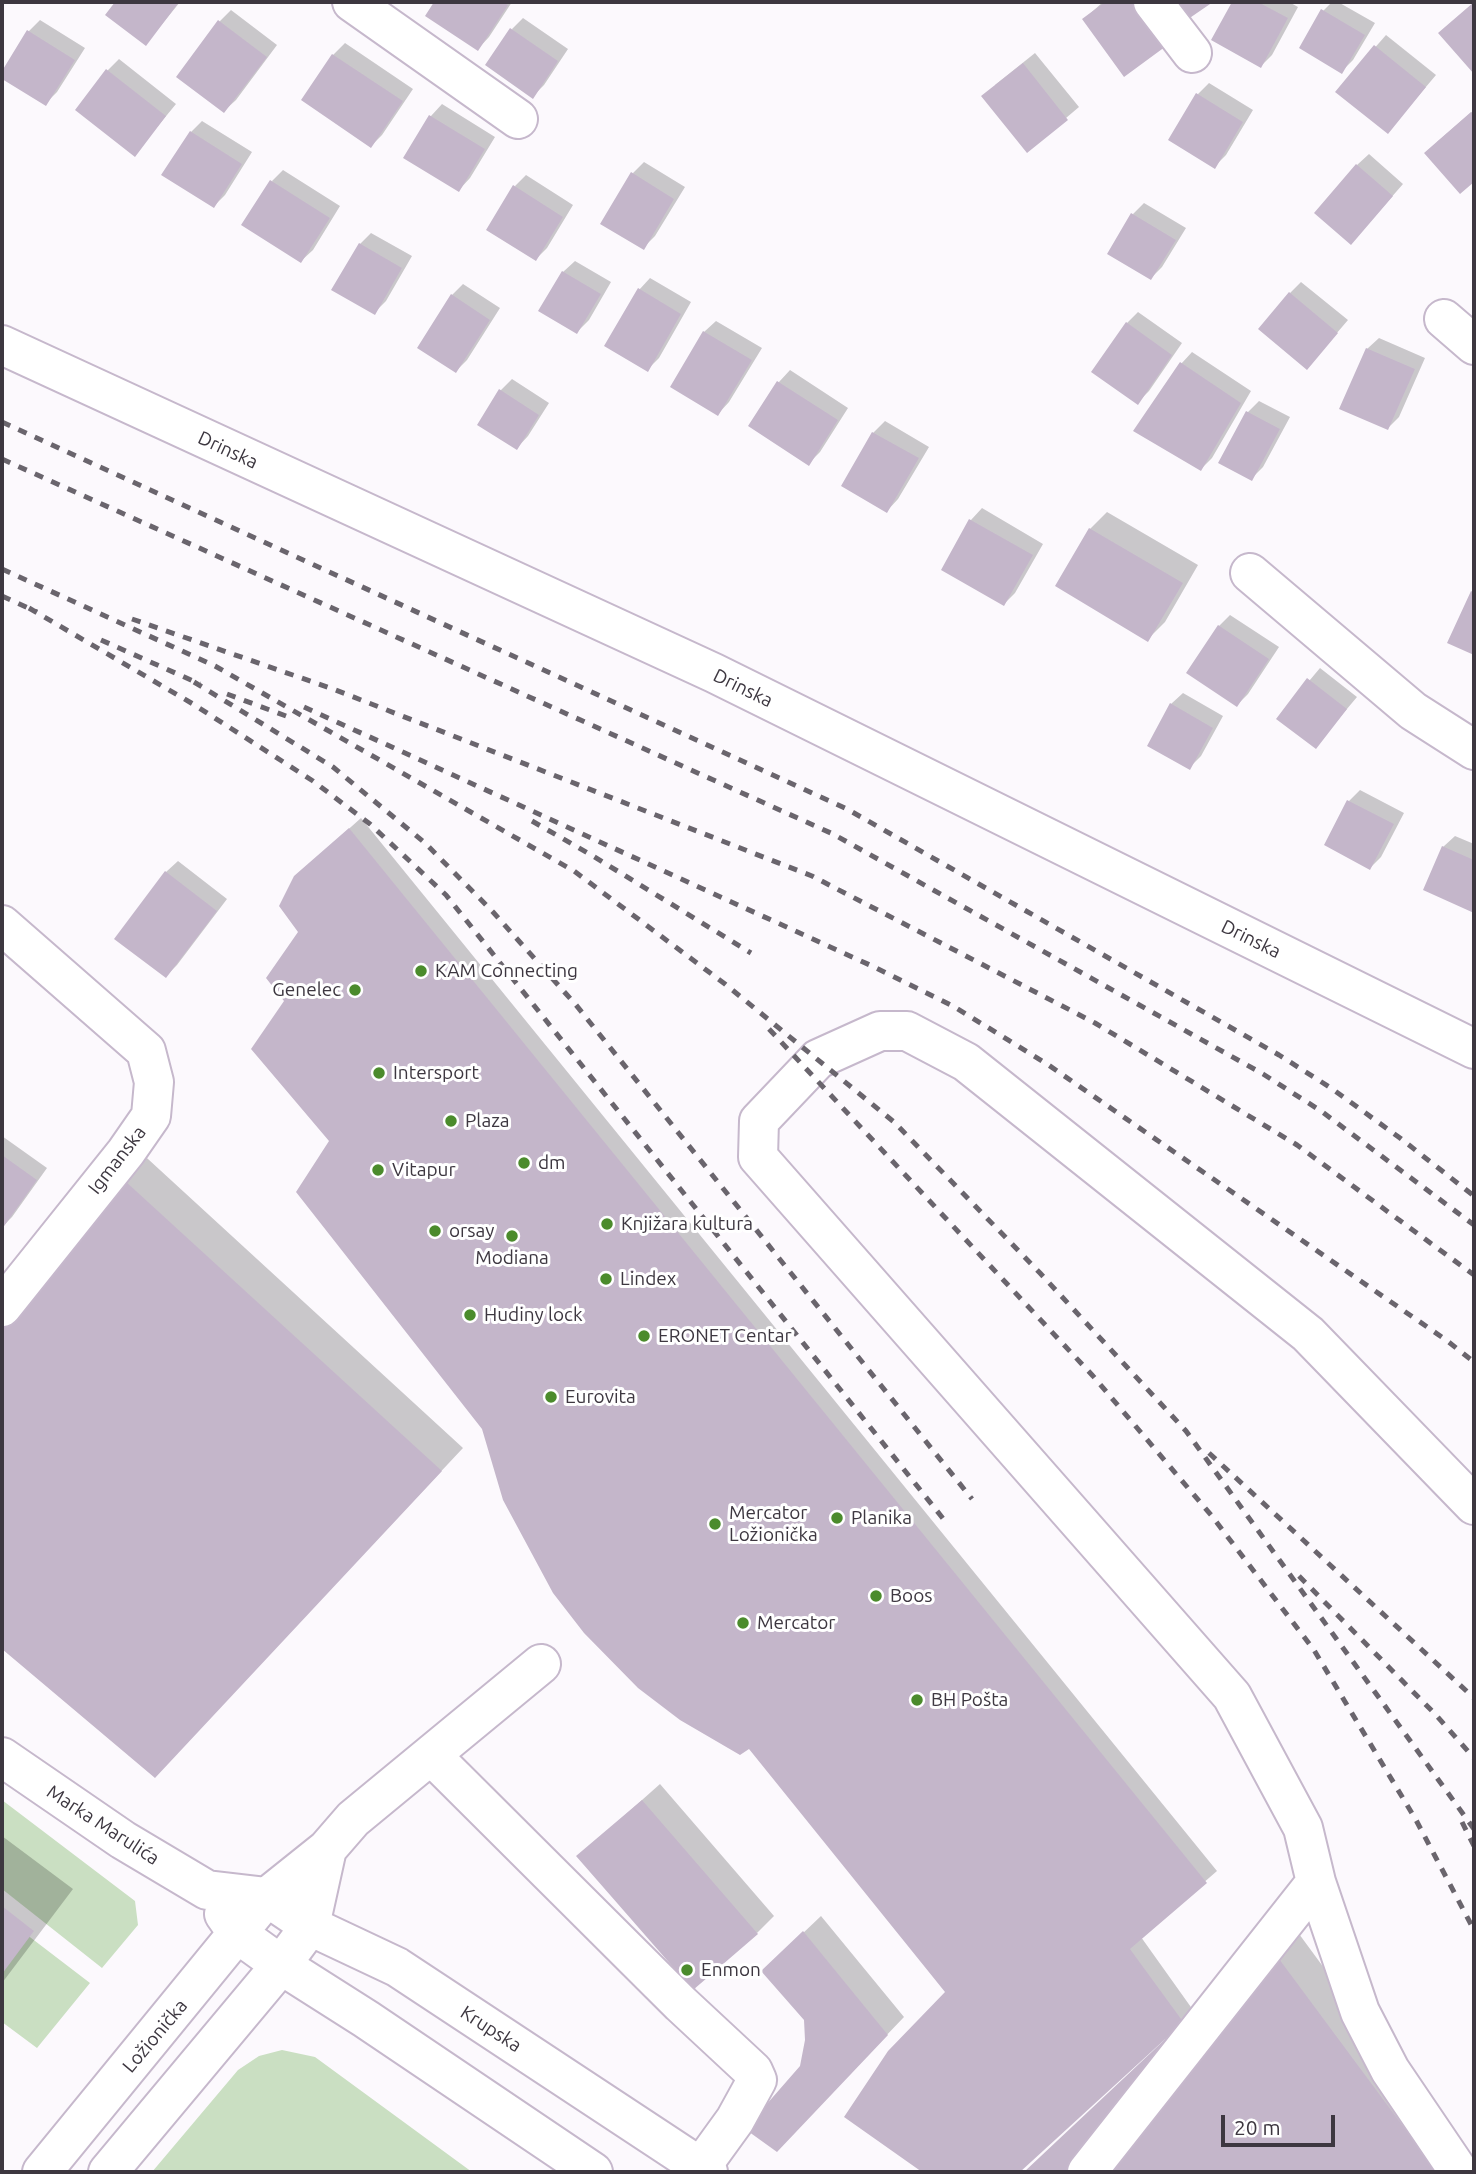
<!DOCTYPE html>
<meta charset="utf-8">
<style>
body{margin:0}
#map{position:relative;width:1476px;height:2174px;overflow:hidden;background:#fcf9fd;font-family:Ubuntu,sans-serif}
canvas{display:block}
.frame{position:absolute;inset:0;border:4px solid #3d3740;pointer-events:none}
.scale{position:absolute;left:1221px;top:2115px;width:114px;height:32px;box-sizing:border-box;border:4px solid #3d3740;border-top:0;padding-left:9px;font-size:21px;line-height:24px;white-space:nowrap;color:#3d3740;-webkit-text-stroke:5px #fff;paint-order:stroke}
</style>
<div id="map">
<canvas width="1476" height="2174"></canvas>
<div class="frame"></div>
<div class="scale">20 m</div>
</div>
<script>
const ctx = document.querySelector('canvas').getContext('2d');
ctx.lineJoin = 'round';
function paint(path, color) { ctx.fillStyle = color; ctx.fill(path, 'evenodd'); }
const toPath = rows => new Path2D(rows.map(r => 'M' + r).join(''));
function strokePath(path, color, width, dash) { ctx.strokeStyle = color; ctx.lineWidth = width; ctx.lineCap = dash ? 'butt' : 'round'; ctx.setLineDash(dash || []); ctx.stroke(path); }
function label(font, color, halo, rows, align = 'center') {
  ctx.font = font + ' Ubuntu,sans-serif'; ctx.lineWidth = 6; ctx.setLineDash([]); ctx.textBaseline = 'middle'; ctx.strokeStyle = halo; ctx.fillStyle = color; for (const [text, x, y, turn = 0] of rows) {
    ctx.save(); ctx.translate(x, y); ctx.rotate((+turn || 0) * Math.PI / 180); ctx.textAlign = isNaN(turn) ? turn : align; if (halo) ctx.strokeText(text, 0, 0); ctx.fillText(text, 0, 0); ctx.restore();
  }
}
paint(toPath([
 [2,1800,135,1901,138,1925,102,1968,2,1889],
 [5,1918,90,1983,37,2048,2,2022,2,1922],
 [282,2050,315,2057,472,2172,152,2172,238,2070,259,2056]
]), '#cadfc2');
paint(toPath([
 [117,2,180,2,146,44,107,15],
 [436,2,512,2,489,37,478,49,427,16],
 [1103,2,1210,2,1179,23,1084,19],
 [1234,2,1289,2,1298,7,1272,55,1261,66,1213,40],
 [1332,2,1338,2,1375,23,1353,60,1342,71,1323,11],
 [231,10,277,45,236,100,224,111,220,21],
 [523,18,568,49,544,85,533,96,512,29],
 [40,20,85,48,57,92,46,103,2,77,29,31],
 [1386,35,1436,75,1388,132,1337,91],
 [345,43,413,89,382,135,371,146,303,100,333,55],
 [1035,53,1079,107,1027,151,995,85],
 [119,59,176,104,135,154,107,71],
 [1209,83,1253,110,1226,155,1215,166,1198,94],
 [442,104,495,137,470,178,459,190,405,157,431,116],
 [1474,110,1474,180,1460,192,1437,142],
 [202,121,252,152,225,195,214,206,191,132],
 [1369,154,1403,184,1362,231,1357,165],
 [644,162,685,187,655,236,643,248,633,173],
 [283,170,340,206,313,250,301,261,272,181],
 [526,175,573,205,547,248,536,259,515,186],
 [1144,203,1186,228,1162,267,1151,278,1133,214],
 [371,233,412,256,386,301,374,313,360,244],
 [575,261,611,282,589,320,577,332,563,272],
 [650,278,691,302,659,358,648,369,639,290],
 [1301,282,1348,320,1307,368,1290,293],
 [463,284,500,308,467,360,456,371,452,295],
 [1138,312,1182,343,1149,391,1138,402,1127,323],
 [716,321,762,348,729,402,718,414,704,332],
 [1379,338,1425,358,1399,417,1388,428,1367,349],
 [1192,352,1251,391,1212,458,1201,469,1181,364],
 [790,370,848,408,820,452,809,463,750,426,779,382],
 [512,379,549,403,528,436,517,448,500,391],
 [1259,401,1290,417,1263,467,1251,479,1248,412],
 [885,421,929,447,898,499,887,511,873,433],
 [982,508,1043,544,1015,593,1004,604,943,569,971,520],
 [1107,512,1198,565,1165,622,1148,639,1090,529],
 [1230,615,1279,647,1248,694,1237,705,1219,626],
 [1320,668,1357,697,1315,747,1278,718],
 [1183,693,1223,716,1201,756,1190,767,1171,704],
 [1360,790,1404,813,1381,857,1370,868,1349,801],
 [361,818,1217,1871,1141,1937,1193,2010,1291,1923,1474,2172,1025,2172,1166,2040,1164,2038,1018,2172,925,2172,847,2117,948,1992,750,1747,483,1428,331,1141,287,1001,300,932,295,877],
 [1455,836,1474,844,1474,911,1425,889,1443,847],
 [178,861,227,899,177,965,166,976,166,872],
 [2,1136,47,1168,12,1217,2,1227],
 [136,1148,463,1448,155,1776,2,1647,2,1322],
 [660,1784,774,1916,757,1933,579,1856],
 [2,1836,73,1889,2,1983],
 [821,1916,904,2017,794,2132,807,2040,806,2019,781,1954]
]), '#0003');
paint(toPath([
 [115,2,179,2,146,46,105,15],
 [434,2,503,2,508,5,478,51,425,16],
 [1105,2,1144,2,1173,41,1124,77,1082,19],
 [1162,2,1213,2,1178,26],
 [1232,2,1258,2,1288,18,1261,68,1211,40],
 [1474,2,1474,74,1438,33],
 [1321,9,1365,35,1342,74,1299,48],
 [218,20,267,57,224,113,176,77],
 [510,28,558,61,533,99,485,65],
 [27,30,75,60,46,106,2,79,2,71],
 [1374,45,1426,87,1388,134,1335,92],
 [332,54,403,101,371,148,301,100],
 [1023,63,1068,120,1027,153,981,96],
 [106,69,166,116,135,157,75,110],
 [1196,93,1243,122,1215,169,1168,140],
 [1471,112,1474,116,1474,182,1460,194,1424,153],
 [429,115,485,149,459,192,403,158],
 [190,131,242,164,214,208,161,175],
 [1356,164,1393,196,1351,245,1314,213],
 [631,172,674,199,644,250,600,224],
 [270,180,330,218,301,263,241,225],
 [513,185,563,217,536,261,486,230],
 [1131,213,1176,240,1151,280,1107,254],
 [359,243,402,268,375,315,331,290],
 [562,271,601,294,577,334,538,311],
 [638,288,681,314,648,372,604,346],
 [1289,292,1338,333,1307,370,1258,329],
 [451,294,490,320,456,373,417,348],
 [1126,322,1172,355,1138,405,1091,372],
 [703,331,752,360,718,416,670,387],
 [1366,348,1415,369,1388,430,1339,409],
 [1180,362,1241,403,1201,471,1133,431],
 [777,381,838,420,809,466,748,426],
 [499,389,539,415,517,450,477,425],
 [1246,411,1280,429,1252,481,1218,463],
 [872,432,919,458,887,513,841,486],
 [969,519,1033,555,1004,606,941,570],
 [1089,528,1183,583,1148,642,1055,586],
 [1471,591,1474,593,1474,655,1447,643],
 [1218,625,1269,659,1237,707,1186,673],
 [1307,678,1347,709,1316,749,1276,719],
 [1170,703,1213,728,1190,770,1147,746],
 [1347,800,1394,824,1370,870,1324,845],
 [349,828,1207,1883,1130,1949,1184,2023,1268,1944,1437,2172,1024,2172,1174,2031,1020,2172,922,2172,844,2117,888,2051,945,1992,749,1749,740,1755,680,1720,638,1688,584,1633,553,1593,503,1500,482,1429,296,1192,329,1141,251,1049,284,1001,266,978,298,932,279,906,294,876],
 [1442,846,1474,860,1474,913,1423,890],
 [165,871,217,911,166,978,114,939],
 [2,1155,37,1180,2,1229],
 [112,1169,442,1471,155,1778,2,1649,2,1319],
 [642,1800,758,1934,693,1990,576,1856],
 [2,1906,34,1931,2,1974],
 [803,1931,888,2035,777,2152,745,2129,800,2066,805,2040,804,2020,761,1971]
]), '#c4b6ca');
const minor = toPath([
 [352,2,518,119],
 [1153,2,1192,53],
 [1444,319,1474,345],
 [1250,573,1413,711,1474,750],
 [2,925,146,1051,154,1082,151,1116,126,1152,2,1307],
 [431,1755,681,2004,753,2071,757,2080,735,2120,701,2167],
 [2,1757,123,1840,207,1890,267,1897,310,1926,397,1967,708,2172],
 [224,1914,238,1934,281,1965,366,2019,593,2172],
 [42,2172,267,1897,327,1849,353,1819,541,1664],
 [108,2172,281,1965,310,1926,327,1849],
 [1087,2172,1316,1882],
 [1459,2172,1390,2070,1360,2012,1316,1882,1303,1828,1232,1696,758,1157,759,1121,818,1059,880,1031,907,1031,966,1062,1308,1334,1474,1505]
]);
const major = toPath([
 [2,345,714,673,1474,1049]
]);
strokePath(minor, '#c6b8cc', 42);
strokePath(major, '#c6b8cc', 42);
strokePath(minor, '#fff', 38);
strokePath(major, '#fff', 38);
strokePath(toPath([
 [2,422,847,809,1279,1055,1331,1088,1400,1138,1474,1196],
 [2,459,833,834,1263,1074,1321,1111,1474,1225],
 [2,569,215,666,574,871,725,984,894,1122,1040,1273,1186,1431,1474,1829],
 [2,596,37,612],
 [29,608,193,704,313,781,370,824,446,895,945,1521],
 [132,619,333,689,812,876,1095,1023,1297,1145,1474,1275],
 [101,640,200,684],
 [194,682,333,767,425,843,493,912,576,1005,972,1499],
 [227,694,286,716],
 [304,707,872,966,953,1006,1047,1064,1446,1340,1474,1362],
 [532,821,593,856,751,953],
 [769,1029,1093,1376,1211,1515,1314,1650,1416,1820,1474,1930],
 [1209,1453,1474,1698],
 [1299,1576,1435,1714,1474,1758],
 [1462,1822,1474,1846]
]), '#6a656d', 5, [9, 9]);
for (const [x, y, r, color] of [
 [421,971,7,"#4b8b2c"],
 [355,990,7,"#4b8b2c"],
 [379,1073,7,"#4b8b2c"],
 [451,1121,7,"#4b8b2c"],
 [524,1163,7,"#4b8b2c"],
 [378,1170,7,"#4b8b2c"],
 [607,1224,7,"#4b8b2c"],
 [435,1231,7,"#4b8b2c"],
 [512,1236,7,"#4b8b2c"],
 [606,1279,7,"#4b8b2c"],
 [470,1315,7,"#4b8b2c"],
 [644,1336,7,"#4b8b2c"],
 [551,1397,7,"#4b8b2c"],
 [837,1518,7,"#4b8b2c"],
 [715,1524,7,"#4b8b2c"],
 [876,1596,7,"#4b8b2c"],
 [743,1623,7,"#4b8b2c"],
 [917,1700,7,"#4b8b2c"],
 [687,1970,7,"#4b8b2c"]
]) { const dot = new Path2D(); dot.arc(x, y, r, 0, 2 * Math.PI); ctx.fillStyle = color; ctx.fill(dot); strokePath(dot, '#fff', 2.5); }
label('19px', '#3d3740', '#fff', [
 ["Drinska",228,450,25],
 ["Drinska",743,688,26],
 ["Drinska",1251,939,26],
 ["Igmanska",117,1160,-52],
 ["Marka Marulića",103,1825,33],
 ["Krupska",491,2029,33],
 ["Ložionička",155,2036,-50]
]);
label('19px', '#3d3740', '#fff', [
 ["KAM Connecting",435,971],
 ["Genelec",341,990,"right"],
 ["Intersport",393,1073],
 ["Plaza",465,1121],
 ["dm",538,1163],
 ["Vitapur",392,1170],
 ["Knjižara kultura",621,1224],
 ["orsay",449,1231],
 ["Modiana",512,1258,"center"],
 ["Lindex",620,1279],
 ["Hudiny lock",484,1315],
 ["ERONET Centar",658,1336],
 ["Eurovita",565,1397],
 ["Mercator",729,1513],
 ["Ložionička",729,1535],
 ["Planika",851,1518],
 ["Boos",890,1596],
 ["Mercator",757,1623],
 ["BH Pošta",931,1700],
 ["Enmon",701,1970]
], 'left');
</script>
